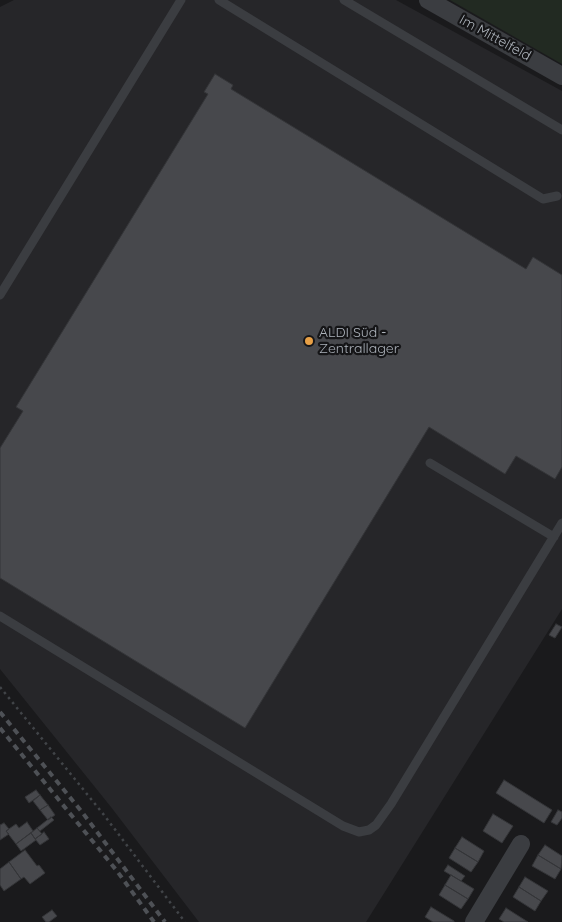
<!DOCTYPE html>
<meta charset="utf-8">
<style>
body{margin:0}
canvas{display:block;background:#1a1a1c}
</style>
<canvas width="562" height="922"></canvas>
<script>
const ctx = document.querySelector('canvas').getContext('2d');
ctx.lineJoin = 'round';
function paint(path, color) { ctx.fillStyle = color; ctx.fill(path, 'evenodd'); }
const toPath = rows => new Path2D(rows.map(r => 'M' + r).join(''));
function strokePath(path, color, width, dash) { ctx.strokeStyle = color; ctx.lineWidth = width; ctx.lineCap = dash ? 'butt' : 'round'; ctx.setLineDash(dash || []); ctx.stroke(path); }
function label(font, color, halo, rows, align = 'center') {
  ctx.font = font + ' Quicksand,sans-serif'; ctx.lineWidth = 4.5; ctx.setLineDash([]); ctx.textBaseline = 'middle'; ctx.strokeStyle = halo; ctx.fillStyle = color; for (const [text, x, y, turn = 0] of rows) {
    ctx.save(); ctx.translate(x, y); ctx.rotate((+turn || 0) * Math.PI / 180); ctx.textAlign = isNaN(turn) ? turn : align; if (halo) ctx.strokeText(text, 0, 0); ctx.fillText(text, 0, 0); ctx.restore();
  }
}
paint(toPath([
 [14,0,396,0,562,91,562,609,366,922,199,922,111,807,0,669,0,7]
]), '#262629');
paint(toPath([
 [450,0,562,0,562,64]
]), '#222a22');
const building = toPath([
 [215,74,233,85,231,89,526,269,533,257,562,275,562,467,555,479,516,456,505,474,429,427,245,728,0,578,0,448,23,411,16,407,208,94,204,92,215,74],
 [556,624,562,627,555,638,549,635,556,624],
 [504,780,552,810,544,823,496,793,504,780],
 [36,790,40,795,29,803,25,797,36,790],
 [40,795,48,805,40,810,33,801,40,795],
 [48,805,55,815,48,820,40,810,48,805],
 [558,810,562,812,562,818,557,825,551,822,558,810],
 [493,814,513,826,502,843,483,831,493,814],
 [51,817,54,820,40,831,37,828,51,817],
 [27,822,33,831,16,844,6,831,16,824,19,828,27,822],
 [4,823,9,829,6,831,9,834,0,840,0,825,4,823],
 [37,828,42,834,35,839,31,833,37,828],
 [44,832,49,839,40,845,35,839,44,832],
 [31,833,36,840,21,851,16,844,31,833],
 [462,837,484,851,478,862,455,848,462,837],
 [545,845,562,856,561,869,538,855,545,845],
 [455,848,478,862,471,872,449,858,455,848],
 [25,850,37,866,39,865,45,873,30,884,24,877,21,879,9,862,25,850],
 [538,855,561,869,555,879,532,866,538,855],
 [9,862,21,879,4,891,0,885,0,869,9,862],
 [448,865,465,876,461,881,444,871,448,865],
 [451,875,474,889,468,899,445,885,451,875],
 [525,877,548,891,541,901,519,887,525,877],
 [445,885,468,899,461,909,439,895,445,885],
 [519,887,541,901,535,911,513,897,519,887],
 [431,907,454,921,454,922,433,922,425,917,431,907],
 [506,908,528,922,504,922,499,919,506,908],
 [52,910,57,916,49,922,46,922,42,917,52,910]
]);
paint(building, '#47484c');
strokePath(building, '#343538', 1);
strokePath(toPath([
 [0,687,104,815,185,922]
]), '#414448', 2.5, [2.5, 4]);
strokePath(toPath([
 [219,0,543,199,557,196],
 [344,0,562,130],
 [0,295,181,0],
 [430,463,554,537],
 [0,616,343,826,359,832,369,830,376,825,391,804,562,523]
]), '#3b3d41', 9);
strokePath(toPath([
 [428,0,562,76],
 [474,922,521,844]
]), '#3b3d41', 18);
strokePath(toPath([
 [0,712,82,812,165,922],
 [0,728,117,871,154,922]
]), '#4e5156', 4, [6, 5]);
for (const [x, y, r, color] of [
 [309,341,5,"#e8a046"]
]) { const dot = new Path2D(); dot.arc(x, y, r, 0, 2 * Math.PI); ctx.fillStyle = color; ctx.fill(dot); strokePath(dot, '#151517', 2); }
label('14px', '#adb3bb', '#151517', [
 ["Im Mittelfeld",495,38,29]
]);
label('14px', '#adb3bb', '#151517', [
 ["ALDI Süd -",319,333],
 ["Zentrallager",319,349]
], 'left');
</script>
